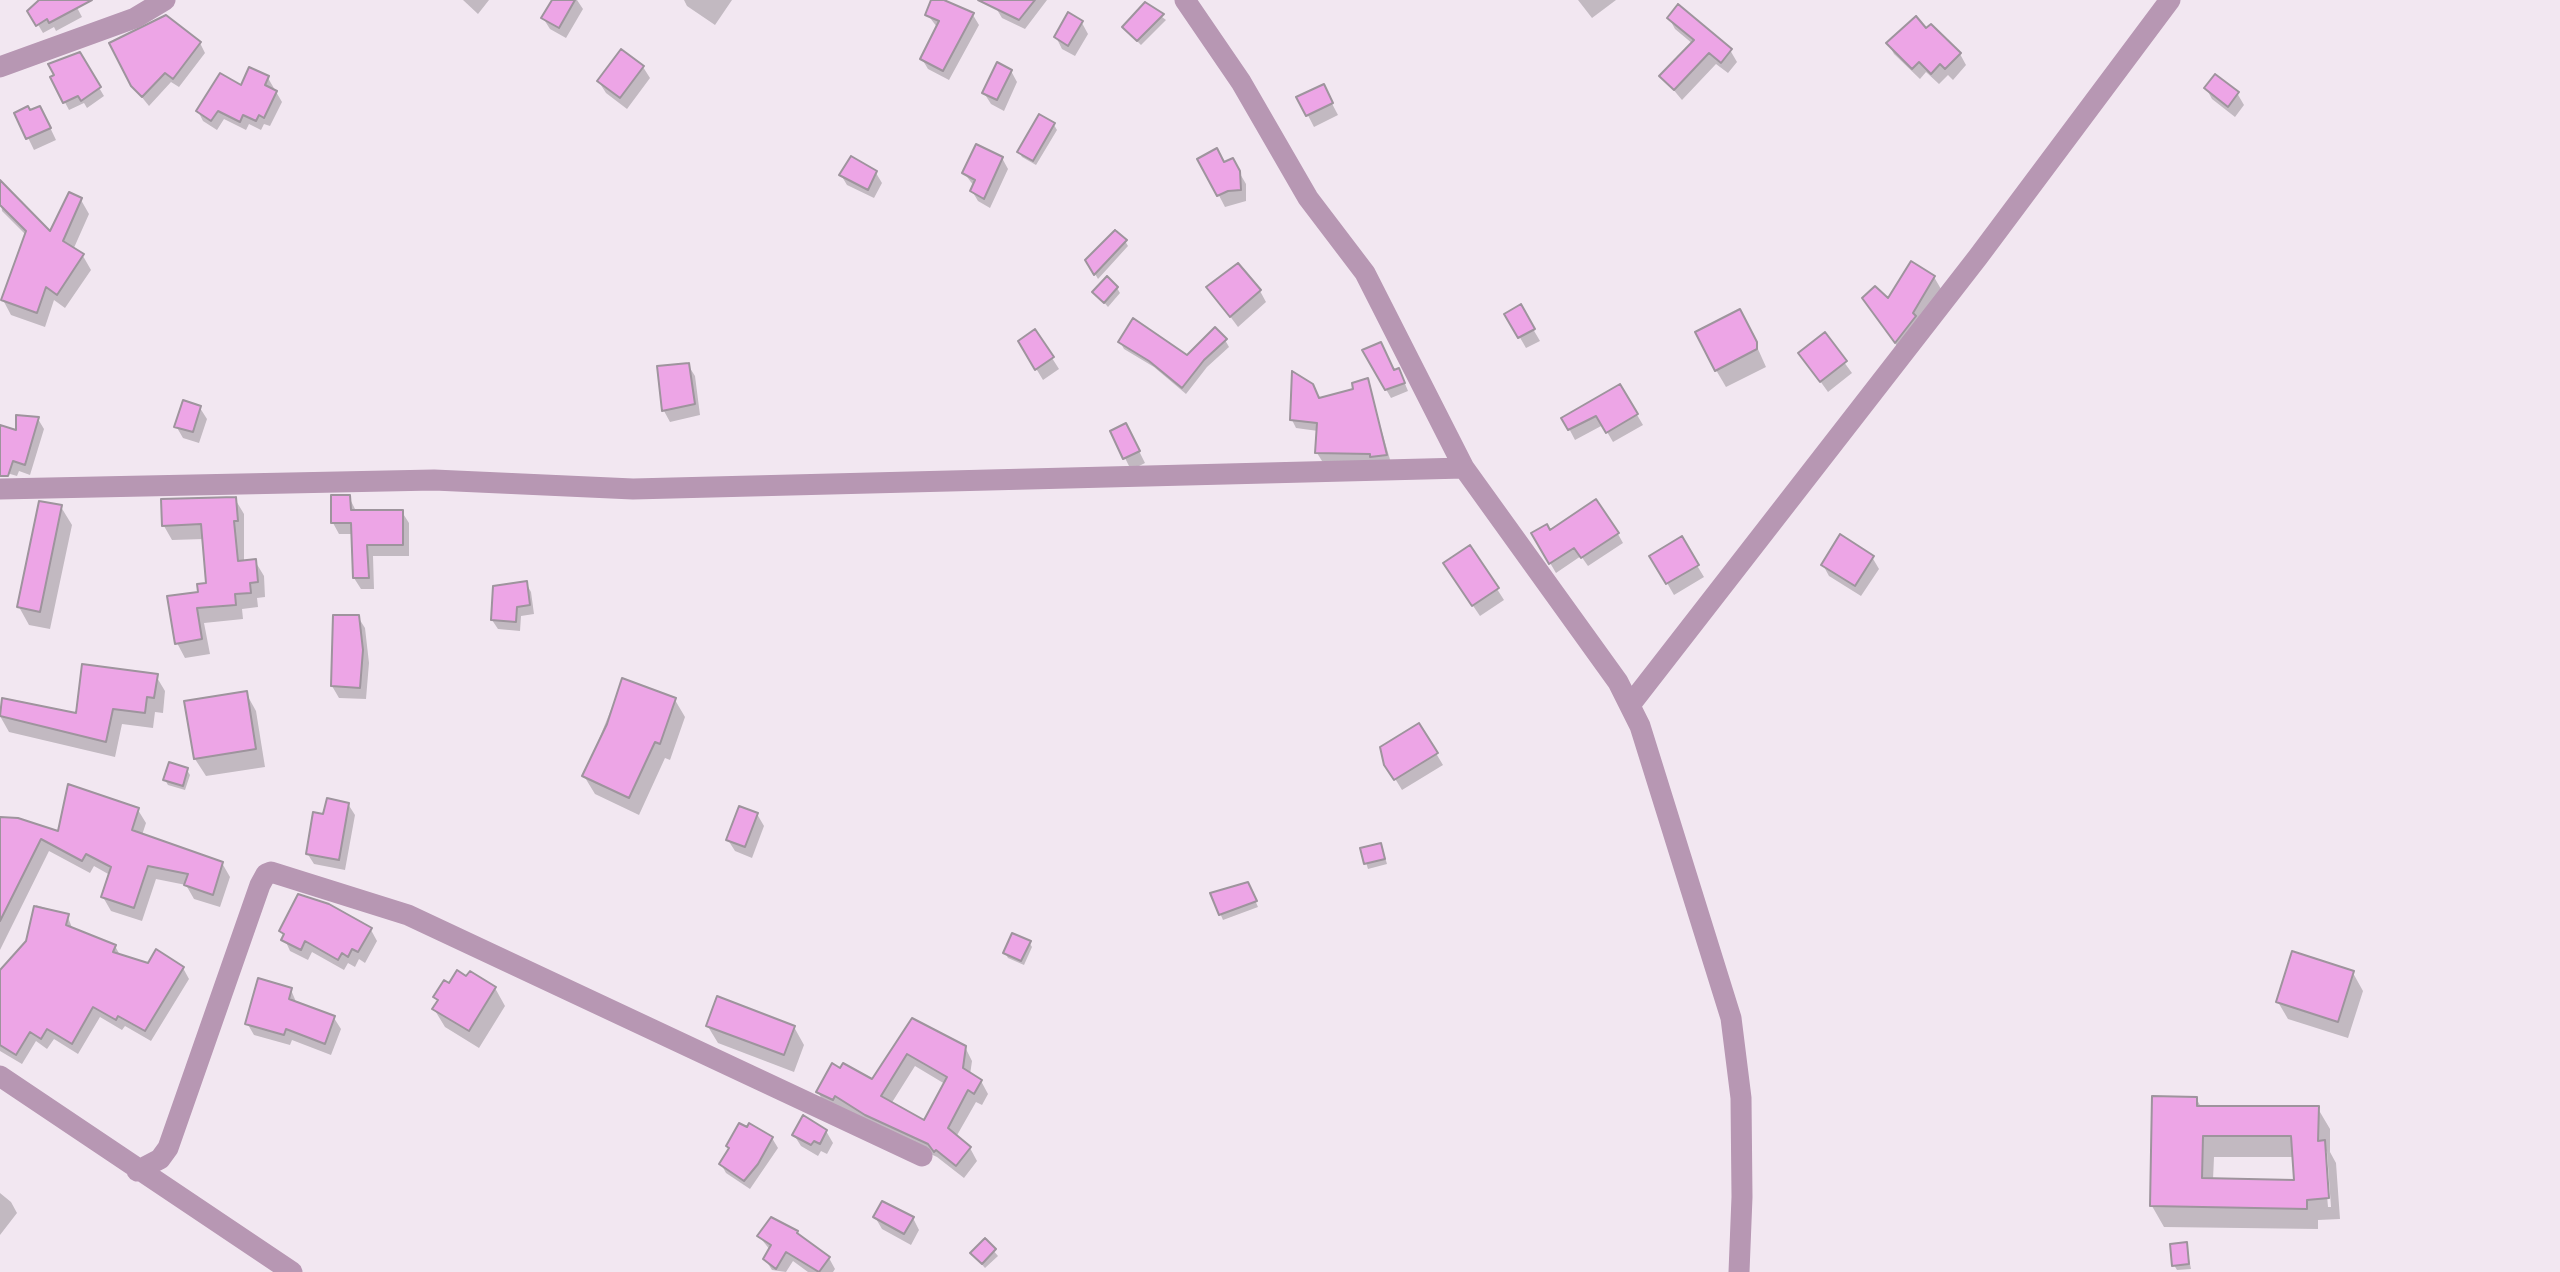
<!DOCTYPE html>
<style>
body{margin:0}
canvas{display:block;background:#f2e7f1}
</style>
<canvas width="2560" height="1272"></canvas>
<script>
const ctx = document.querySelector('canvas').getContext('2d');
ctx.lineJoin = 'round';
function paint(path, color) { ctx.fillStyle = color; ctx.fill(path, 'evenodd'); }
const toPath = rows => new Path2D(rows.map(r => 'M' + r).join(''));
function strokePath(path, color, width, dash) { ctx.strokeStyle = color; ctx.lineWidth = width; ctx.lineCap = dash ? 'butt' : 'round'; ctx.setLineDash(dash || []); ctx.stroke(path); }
paint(toPath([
 [43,0,73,0,82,17,56,31,54,27,43,33,30,11],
 [463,0,489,0,478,14],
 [554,0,577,0,583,9,566,38,550,29,543,18],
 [684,0,732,0,715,25,687,6],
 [933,0,973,15,979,25,949,80,928,69,922,59,937,27,927,14],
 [1000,0,1047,0,1025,29,1002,18,996,8],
 [1578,0,1616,0,1592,18],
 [1145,4,1166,20,1141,45,1128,32],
 [1669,18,1730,50,1737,62,1728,73,1716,64,1682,100,1662,76,1693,44,1675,29],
 [1082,23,1088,34,1075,56,1062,49,1056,37],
 [1926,31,1960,54,1966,65,1953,80,1948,75,1939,84,1926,72,1920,79,1894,54,1888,43],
 [200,43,205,53,179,87,171,82,149,106,132,85],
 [79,54,104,96,87,108,84,103,69,110,52,78],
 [643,67,650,78,627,109,606,93,599,82],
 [1011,71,1017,82,1004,111,991,104,984,93],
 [268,78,282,102,270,126,264,124,261,130,249,124,246,130,224,119,217,130,203,121,198,111],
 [2206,88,2237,93,2244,105,2235,117,2212,99],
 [1299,98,1329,98,1338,115,1314,127],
 [16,113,30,113,46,119,56,140,34,150],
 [1054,125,1057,130,1036,165,1022,157,1019,152],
 [1002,158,1008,169,990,208,978,201,972,191,974,186,964,173],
 [1200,159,1224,164,1232,160,1246,184,1246,201,1225,207],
 [876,173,882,183,874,198,847,185,841,175],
 [0,191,51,234,81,200,89,214,73,250,83,256,91,270,65,308,54,300,45,327,11,315,3,300,26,235,2,211],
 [1125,241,1128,246,1098,279,1087,260],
 [1934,277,1941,289,1902,353,1871,310],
 [1117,288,1120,293,1108,307,1095,292],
 [1209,288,1260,291,1266,302,1238,327],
 [1520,307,1540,341,1526,348,1507,315],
 [1749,329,1766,367,1726,387,1716,370],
 [1824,335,1852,373,1828,392,1800,353],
 [1225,340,1229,347,1207,367,1186,394,1154,367,1124,349,1120,342,1188,357],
 [1020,342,1052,358,1059,369,1043,380],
 [1364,351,1403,379,1408,391,1391,398],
 [688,365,695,376,700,415,670,422,664,411,659,368],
 [1367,380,1391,463,1322,461,1317,453,1318,431,1296,428,1292,420,1319,400,1355,390],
 [1620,386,1643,425,1613,442,1603,425,1575,440,1564,419],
 [200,408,207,419,199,443,183,438,176,426],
 [38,419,44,429,30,475,19,471,17,476,0,471,0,427,18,432],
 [1112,432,1132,437,1145,463,1131,470],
 [349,497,356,511,402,512,409,523,409,556,373,556,374,589,361,589,354,578,353,534,339,534,333,523],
 [235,499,244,514,244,562,255,561,264,576,265,597,257,598,258,607,242,609,243,619,204,623,210,654,185,658,177,643,208,585,204,539,172,540,164,526],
 [61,507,72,525,50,629,29,625,19,607],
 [1549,532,1618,534,1623,543,1588,566,1581,556,1556,573,1533,534],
 [1681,539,1704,577,1674,595,1652,557],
 [1872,557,1879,569,1861,596,1829,576,1823,565],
 [1452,575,1497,589,1504,600,1480,616],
 [526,583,531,592,534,614,521,616,520,631,498,629,492,620],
 [358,617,365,628,369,663,366,699,339,698,332,686],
 [156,676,165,691,163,713,155,712,153,728,122,724,115,757,9,732,0,716,77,715],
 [623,680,675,700,685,717,670,760,665,758,639,815,595,794,584,776],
 [246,693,256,711,265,767,206,776,195,759],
 [1419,725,1443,765,1402,790,1386,764],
 [187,770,190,775,185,790,168,785,165,780],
 [348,804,355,815,345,870,314,864,307,853,325,816],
 [138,810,146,823,142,835,222,863,230,877,220,907,194,899,186,885,156,879,142,921,111,911,103,897,110,875,94,866,90,873,49,851,0,950,0,818,60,833],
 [757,814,764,826,752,858,735,851,728,840],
 [1362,849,1383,850,1387,864,1368,869],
 [1250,889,1258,907,1223,920,1212,895],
 [36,905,67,915,73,930,115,946,121,957,149,965,183,968,189,979,151,1041,125,1026,122,1030,100,1017,78,1054,54,1039,47,1049,36,1041,22,1064,0,1051,0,973,27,941],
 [371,930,377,941,365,963,359,959,355,967,348,963,344,970,312,952,308,960,290,951,281,931],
 [1029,942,1032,947,1024,965,1008,958,1005,953],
 [2353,973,2363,991,2348,1038,2288,1019,2278,1002],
 [450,986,495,988,505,1006,479,1048,445,1027,434,1009,438,1002,435,997],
 [291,990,297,1004,334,1018,341,1029,331,1055,292,1040,290,1045,254,1035,247,1023],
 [912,1021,965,1047,972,1061,970,1075,981,1081,988,1094,982,1105,976,1102,956,1137,970,1148,977,1161,964,1178,937,1157,825,1105,818,1092,872,1081],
 [915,1066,945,1084,925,1122,891,1104],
 [707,1025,794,1027,804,1045,794,1072,718,1043],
 [2196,1098,2201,1107,2317,1107,2330,1129,2330,1152,2336,1163,2340,1219,2318,1220,2318,1229,2164,1227,2152,1206],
 [2323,1148,2327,1152,2331,1207,2328,1207],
 [2214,1157,2294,1157,2296,1181,2213,1180],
 [826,1131,833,1143,827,1154,821,1151,818,1156,801,1146,794,1135],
 [772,1138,778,1148,750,1189,726,1173,721,1164],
 [0,1193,11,1202,17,1213,0,1235],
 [875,1217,913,1218,919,1230,911,1245,882,1229],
 [797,1232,829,1258,835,1269,833,1272,808,1272,793,1261,786,1272,772,1270,765,1259,770,1250,759,1236],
 [985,1241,998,1256,985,1268,976,1258],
 [2186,1244,2191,1269,2177,1270,2174,1265]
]), '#0003');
const building = toPath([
 [39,0,92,0,49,23,47,19,36,26,27,11,39,0],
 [552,0,575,0,559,28,541,18,552,0],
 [931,0,944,0,974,13,943,71,920,59,939,21,925,15,931,0],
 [978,0,1035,0,1019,20,978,0],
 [1145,2,1164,14,1137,41,1122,27,1145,2],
 [1678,4,1732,49,1721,63,1709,53,1674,90,1659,76,1694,40,1667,18,1678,4],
 [1068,12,1083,21,1068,46,1054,37,1068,12],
 [166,15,201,42,173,79,165,73,142,97,131,86,109,43,166,15],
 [1916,16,1926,28,1931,24,1961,53,1945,69,1940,64,1931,74,1919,62,1912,69,1886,43,1916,16],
 [621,49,644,66,620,98,597,81,621,49],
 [80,52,101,87,81,101,78,96,63,103,50,77,54,75,48,64,80,52],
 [997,62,1012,70,997,100,982,93,997,62],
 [249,67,269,76,265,85,277,91,264,118,259,115,256,121,243,115,240,122,218,111,211,121,196,111,220,73,241,85,249,67],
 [2215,74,2239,92,2228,107,2204,88,2215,74],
 [1324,84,1333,103,1306,116,1296,97,1324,84],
 [28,106,30,110,40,106,51,128,26,139,14,113,28,106],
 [1039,114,1055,123,1033,161,1017,152,1039,114],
 [976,144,1003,157,984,199,970,191,975,180,962,173,976,144],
 [1217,148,1224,162,1233,158,1240,171,1241,190,1228,191,1217,196,1197,159,1217,148],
 [851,156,877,171,868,190,839,175,851,156],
 [0,180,50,231,69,192,82,198,63,241,84,254,57,295,46,287,37,313,1,300,26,231,0,205,0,180],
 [1115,230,1127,240,1094,275,1085,260,1115,230],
 [1911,261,1935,276,1913,313,1916,316,1895,343,1862,298,1875,286,1888,298,1911,261],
 [1238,263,1261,290,1230,317,1206,287,1238,263],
 [1107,276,1118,287,1104,303,1092,292,1107,276],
 [1521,304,1535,329,1518,338,1504,314,1521,304],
 [1740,309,1757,342,1757,349,1715,371,1695,332,1740,309],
 [1133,318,1187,355,1215,327,1227,339,1204,360,1182,388,1149,361,1118,342,1133,318],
 [1035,329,1054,357,1035,370,1018,341,1035,329],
 [1825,332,1847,361,1820,382,1798,353,1825,332],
 [1381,342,1394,370,1399,368,1405,383,1385,390,1362,350,1381,342],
 [689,363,695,404,662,411,657,366,689,363],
 [1292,371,1313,384,1319,398,1353,389,1352,383,1368,378,1387,455,1370,457,1370,454,1315,453,1317,423,1290,420,1292,371],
 [1620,384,1638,414,1606,433,1596,416,1568,430,1561,418,1620,384],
 [183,400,201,406,193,432,174,427,183,400],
 [16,415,39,417,25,465,13,461,8,476,0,476,0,425,16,430,16,415],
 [1126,423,1140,451,1123,459,1110,431,1126,423],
 [331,495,350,495,351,510,403,510,403,545,367,545,369,578,353,578,351,523,331,523,331,495],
 [236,497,238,521,234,521,238,561,256,559,258,582,250,583,251,593,235,594,236,605,197,608,202,639,175,644,167,596,198,592,197,584,206,583,201,524,162,526,161,499,236,497],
 [1596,499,1619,533,1581,558,1574,548,1549,564,1531,533,1547,524,1550,530,1596,499],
 [39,501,62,505,40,612,17,607,39,501],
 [1840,534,1874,556,1855,586,1821,565,1840,534],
 [1682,536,1699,565,1666,584,1649,556,1682,536],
 [1470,545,1499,588,1472,606,1443,563,1470,545],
 [527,581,530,605,517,607,516,622,491,620,493,586,527,581],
 [333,615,359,615,363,650,360,688,331,686,333,615],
 [82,664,158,674,154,698,147,697,145,713,113,709,106,742,0,716,2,698,76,713,82,664],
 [622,678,676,698,660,744,655,742,629,798,582,776,607,724,622,678],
 [247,691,256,749,194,759,184,701,247,691],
 [1419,723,1438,753,1394,780,1384,765,1380,747,1419,723],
 [169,762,188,768,183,786,163,780,169,762],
 [68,784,139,808,132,830,223,862,213,895,184,885,188,874,148,866,134,908,101,897,111,867,86,854,82,861,41,839,0,921,0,817,18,818,58,831,68,784],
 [327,798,349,803,339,860,306,854,313,812,323,814,327,798],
 [739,806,758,813,745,847,726,840,739,806],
 [1381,843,1385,859,1364,864,1360,848,1381,843],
 [1248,882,1257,901,1219,915,1210,893,1248,882],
 [298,894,329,904,372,928,358,952,352,949,348,957,342,953,338,960,305,941,301,950,281,940,284,934,279,931,298,894],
 [34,906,69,914,66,925,116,945,113,952,148,963,156,949,184,967,145,1031,118,1016,116,1020,93,1007,72,1044,47,1029,41,1039,30,1032,16,1055,0,1045,0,970,26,941,34,906],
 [1012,933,1031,941,1021,961,1003,953,1012,933],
 [2292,951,2354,971,2338,1022,2276,1002,2292,951],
 [457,970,466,976,470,971,496,987,469,1031,432,1009,438,1000,433,997,444,980,449,983,457,970],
 [258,978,292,988,289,999,335,1016,325,1044,286,1029,284,1035,245,1024,258,978],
 [717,996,795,1026,784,1055,706,1026,717,996],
 [912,1018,966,1046,963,1068,982,1080,974,1094,968,1090,948,1128,971,1147,956,1166,936,1150,934,1152,928,1144,865,1115,835,1096,833,1100,816,1092,832,1063,840,1068,843,1063,872,1079,912,1018],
 [907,1054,947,1077,924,1120,881,1096,907,1054],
 [2152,1096,2197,1097,2197,1106,2319,1106,2318,1141,2325,1140,2329,1198,2307,1200,2307,1209,2150,1206,2152,1096],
 [2203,1136,2291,1136,2294,1180,2202,1178,2203,1136],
 [803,1115,827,1130,820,1144,814,1141,811,1145,792,1135,803,1115],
 [739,1123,747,1127,749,1123,773,1137,758,1164,744,1181,719,1164,729,1148,726,1146,739,1123],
 [882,1201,914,1217,904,1234,873,1217,882,1201],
 [771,1217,798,1231,797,1233,830,1257,819,1272,786,1252,776,1269,763,1259,771,1245,757,1236,771,1217],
 [985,1238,996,1249,982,1264,970,1253,985,1238],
 [2187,1242,2189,1264,2172,1266,2170,1244,2187,1242]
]);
paint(building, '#eda5e6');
strokePath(building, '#9e949d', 2);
strokePath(toPath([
 [1185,0,1241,82,1308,198,1365,273,1464,468,1618,682,1640,726,1731,1018,1741,1098,1742,1197,1739,1272],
 [0,67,135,18,165,0],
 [0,489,434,480,633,489,1464,468],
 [1630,705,1978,257,2170,0],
 [0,1076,292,1272],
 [137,1171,160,1159,168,1148,260,885,266,874,271,872,408,915,922,1156]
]), '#b797b3', 21);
</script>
